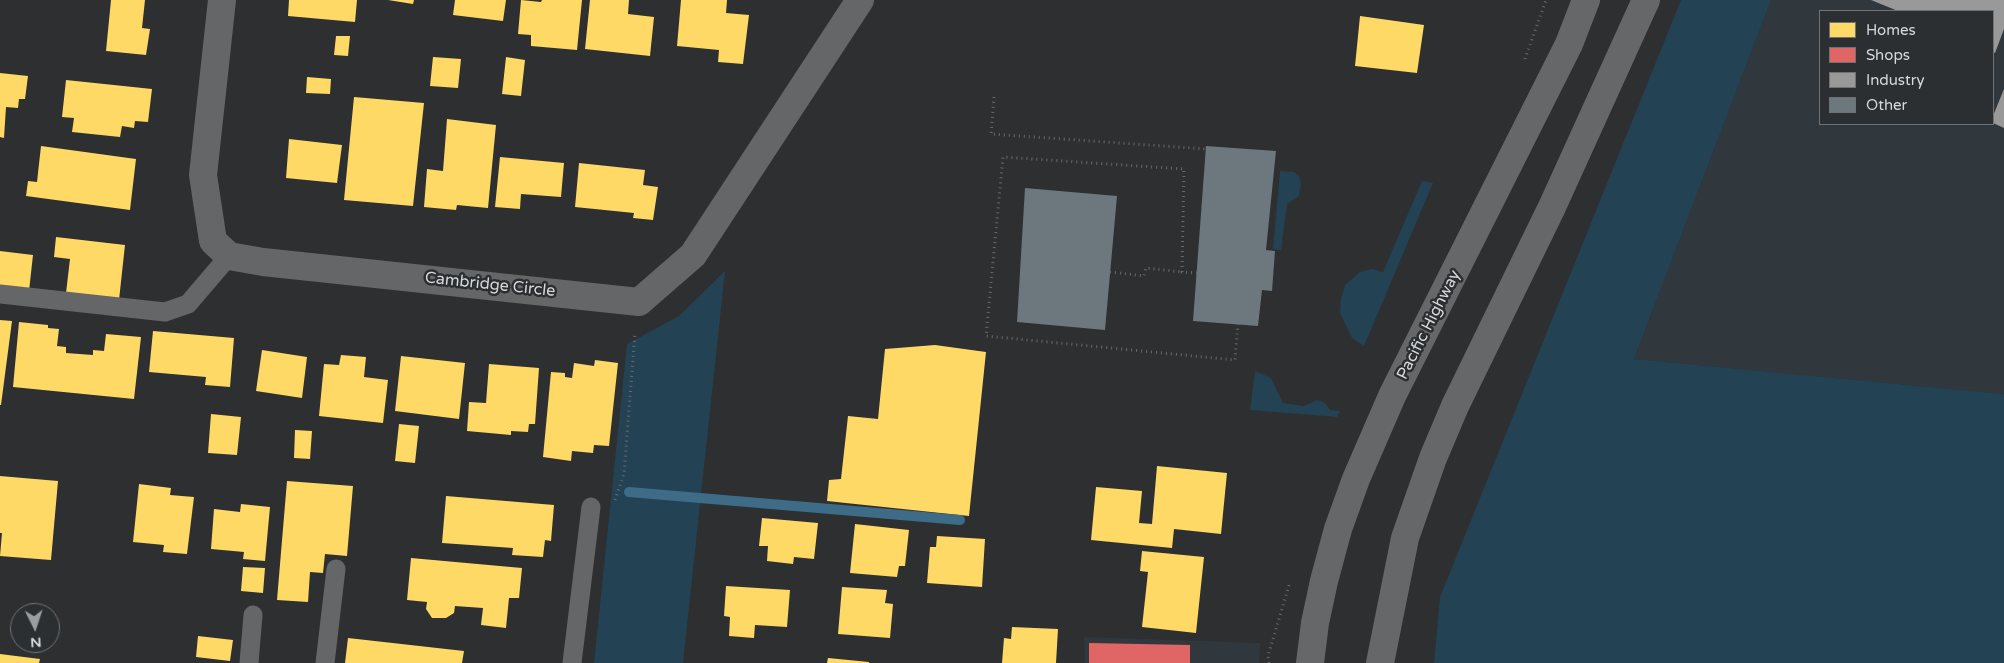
<!DOCTYPE html>
<html>
<head>
<meta charset="utf-8">
<style>
	body { margin:0 }
	#map { position:relative; width:2004px; height:663px; overflow:hidden; background:#2d2f31; font-family:"Varela Round",sans-serif }
	canvas { display:block }
	.legend { position:absolute; left:1819px; top:10px; width:175px; height:115px; box-sizing:border-box; background:#2c2f32; border:1px solid #707375; margin:0; padding:6px 9px; list-style:none; font-size:15px; color:#d6d8da }
	.legend li { display:flex; align-items:center; gap:10px; height:25px }
	.legend b { width:25px; border:1px solid #707375 }
	.north { position:absolute; left:10px; top:603px; width:50px; height:50px; box-sizing:border-box; background:#2c2f32; border:1px solid #707375; border-radius:50%; rotate:176deg; font-size:14px; font-weight:700; line-height:20px; text-align:center; color:#d6d8da }
	.north::after { content:''; display:block; margin:auto; width:18px; height:22px; background:#9b9d9f; clip-path:polygon(50% 0,100% 100%,50% 72%,0 100%) }
</style>
</head>
<body>
<div id="map">
<canvas width="2004" height="663"></canvas>
<ul class="legend">
<li><b style="height:14px;background:#ffd966"></b>Homes</li>
<li><b style="height:14px;background:#e06666"></b>Shops</li>
<li><b style="height:14px;background:#999"></b>Industry</li>
<li><b style="height:14px;background:#6d777e"></b>Other</li>
</ul>
<div class="north">N</div>
</div>
<script>
const g = document.querySelector('canvas').getContext('2d');
g.lineJoin = 'round';
function paint(path, color) { g.fillStyle = color; g.fill(path, 'evenodd'); }
const toPath = rows => new Path2D(rows.map(r => 'M' + r).join(''));
function stroke(path, color, width, dash) { g.strokeStyle = color; g.lineWidth = width; g.lineCap = dash ? 'butt' : 'round'; g.setLineDash(dash || []); g.stroke(path); }
function label(font, color, halo, rows, align = 'center') {
  g.font = font + ' "Varela Round",sans-serif'; g.lineWidth = 5; g.setLineDash([]); g.textBaseline = 'middle'; g.strokeStyle = halo; g.fillStyle = color; for (const [text, x, y, turn = 0] of rows) {
    g.save(); g.translate(x, y); g.rotate((+turn || 0) * Math.PI / 180); g.textAlign = isNaN(turn) ? turn : align; if (halo) g.strokeText(text, 0, 0); g.fillText(text, 0, 0); g.restore();
  }
}
const built = toPath([
	[1771,0,2004,0,2004,394,1634,359],
	[1820,11,1993,11,1993,124,1820,124],
	[1084,637,1260,643,1259,663,1085,663]
]);
const green = toPath([
	[1681,0,1771,0,1634,359,2004,394,2004,663,1434,663,1440,597],
	[1280,171,1294,172,1299,176,1301,183,1299,196,1287,204,1281,250,1273,249],
	[1422,181,1433,183,1364,346,1352,338,1340,313,1341,298,1345,285,1360,272,1372,269,1383,272],
	[725,271,683,663,594,663,627,344,679,316],
	[1255,371,1271,378,1283,403,1304,406,1317,400,1325,403,1330,410,1340,411,1337,417,1250,410]
]);
const homes = toPath([
	[111,0,145,0,142,28,150,29,146,55,106,51],
	[289,0,357,0,355,22,288,16],
	[388,0,414,0,413,4],
	[455,0,506,0,503,21,453,15],
	[521,0,541,2,542,0,582,0,577,50,531,46,531,35,518,34],
	[590,0,629,0,628,14,654,17,650,56,585,49],
	[681,0,727,0,726,13,749,15,743,64,718,62,719,50,677,46],
	[1360,16,1424,25,1417,73,1355,66],
	[336,36,350,36,348,56,334,55],
	[433,57,461,59,458,88,430,86],
	[506,57,525,60,521,96,502,94],
	[0,73,28,76,25,99,19,99,18,108,6,107,4,138,0,137],
	[307,77,331,79,330,94,306,93],
	[66,80,152,89,148,122,135,121,134,128,122,126,120,137,72,132,74,118,62,117],
	[354,97,424,103,413,206,344,200],
	[447,119,496,125,488,208,457,205,456,210,424,207,427,169,443,171],
	[289,139,342,145,337,183,286,178],
	[41,146,136,159,130,210,26,196,28,181,37,182],
	[500,157,564,163,561,197,521,194,520,209,495,207],
	[579,163,645,170,643,185,658,187,653,220,633,218,634,213,575,207],
	[56,237,125,245,119,300,66,293,70,259,54,257],
	[0,251,33,255,29,291,0,288],
	[0,320,12,321,1,405,0,405],
	[19,322,48,325,48,328,59,329,57,346,66,347,66,353,93,355,93,350,104,351,106,334,141,337,134,399,13,387],
	[153,331,234,338,230,387,205,385,206,377,149,372],
	[935,345,986,352,969,516,827,501,829,480,841,479,848,416,878,419,885,349],
	[262,350,307,357,302,398,256,391],
	[341,355,366,357,364,377,388,380,383,423,319,416,324,364,339,365],
	[401,356,465,363,459,419,395,411],
	[595,360,618,363,609,446,594,445,593,453,572,451,571,461,543,457,551,372,565,373,565,377,572,378,574,363,594,366],
	[489,364,539,368,535,424,529,424,528,432,511,431,511,435,467,431,469,402,486,403],
	[211,414,241,417,237,455,208,453],
	[399,424,419,426,415,463,395,461],
	[295,430,312,431,310,459,294,458],
	[1157,466,1227,473,1221,534,1174,529,1172,548,1091,540,1096,487,1142,491,1139,523,1152,524],
	[0,476,58,481,51,560,0,556,2,533,0,533],
	[287,481,353,486,347,556,325,554,323,573,310,572,308,602,277,600],
	[139,484,171,488,170,495,194,497,187,554,163,552,164,545,133,542],
	[446,496,554,505,551,541,545,540,543,557,512,555,513,548,442,543],
	[241,504,270,507,265,561,243,559,244,552,211,549,214,509,240,512],
	[762,518,818,523,814,559,794,557,793,564,767,561,768,546,759,546],
	[855,524,909,530,905,566,899,566,897,577,850,573],
	[937,536,985,539,982,587,927,583,930,547,936,547],
	[1142,551,1204,557,1196,633,1142,627,1148,572,1140,571],
	[411,558,522,568,519,598,509,598,506,628,481,625,483,608,455,606,454,613,446,618,432,618,426,609,427,602,407,600],
	[243,567,265,568,263,593,241,591],
	[726,586,790,590,787,627,755,625,754,638,729,636,730,617,724,616],
	[842,587,887,590,885,603,893,604,890,638,838,634],
	[1012,627,1058,629,1056,663,1002,663,1004,638,1011,639],
	[198,636,233,640,230,661,196,657],
	[348,638,464,651,462,663,345,663],
	[0,654,40,659,39,663,0,663],
	[828,658,869,662,869,663,827,663]
]);
const shops = toPath([
	[1089,643,1190,645,1190,663,1089,663]
]);
const industry = toPath([
	[1871,0,2004,0,2004,29,1995,53,1993,52,1993,11,1898,11],
	[2004,89,2004,128,1993,123,1993,116]
]);
const stream = toPath([
	[629,492,960,520]
]);
const building = toPath([
	[1206,146,1276,151,1266,250,1275,251,1272,291,1262,290,1258,326,1193,321],
	[1025,188,1117,196,1105,330,1017,322]
]);
const path = toPath([
	[1525,59,1546,0],
	[994,97,991,134,1206,149],
	[1110,272,1144,276,1146,268,1182,272],
	[1197,273,1182,272,1184,169,1003,157,986,336,1235,360,1238,324],
	[615,500,624,474,635,333],
	[1269,663,1268,656,1290,582]
]);
const service = toPath([
	[0,294,165,312,188,304,229,256],
	[249,663,253,615],
	[325,663,336,569],
	[572,663,591,507]
]);
const minor = toPath([
	[222,0,203,175,213,241,229,256,263,262,639,302,693,255,860,0]
]);
const primary = toPath([
	[1310,663,1315,623,1324,581,1338,529,1356,479,1392,396,1569,44,1586,0],
	[1380,663,1405,538,1433,458,1455,406,1552,207,1646,0]
]);
const streetNames = [
	["Cambridge Circle",490,285,6],
	["Pacific Highway",1429,325,-63]
];
paint(built, '#30383e');
paint(green, '#234254');
paint(homes, '#ffd966');
paint(shops, '#e06666');
paint(industry, '#999');
stroke(stream, '#3e6b86', 10);
paint(building, '#6d777e');
stroke(path, '#686a6a', 3, [1, 4]);
stroke(service, '#656667', 19);
stroke(minor, '#656667', 28);
stroke(primary, '#666768', 28);
label('16px', '#d6d8da', '#2c2f32', streetNames);
</script>
</body>
</html>
